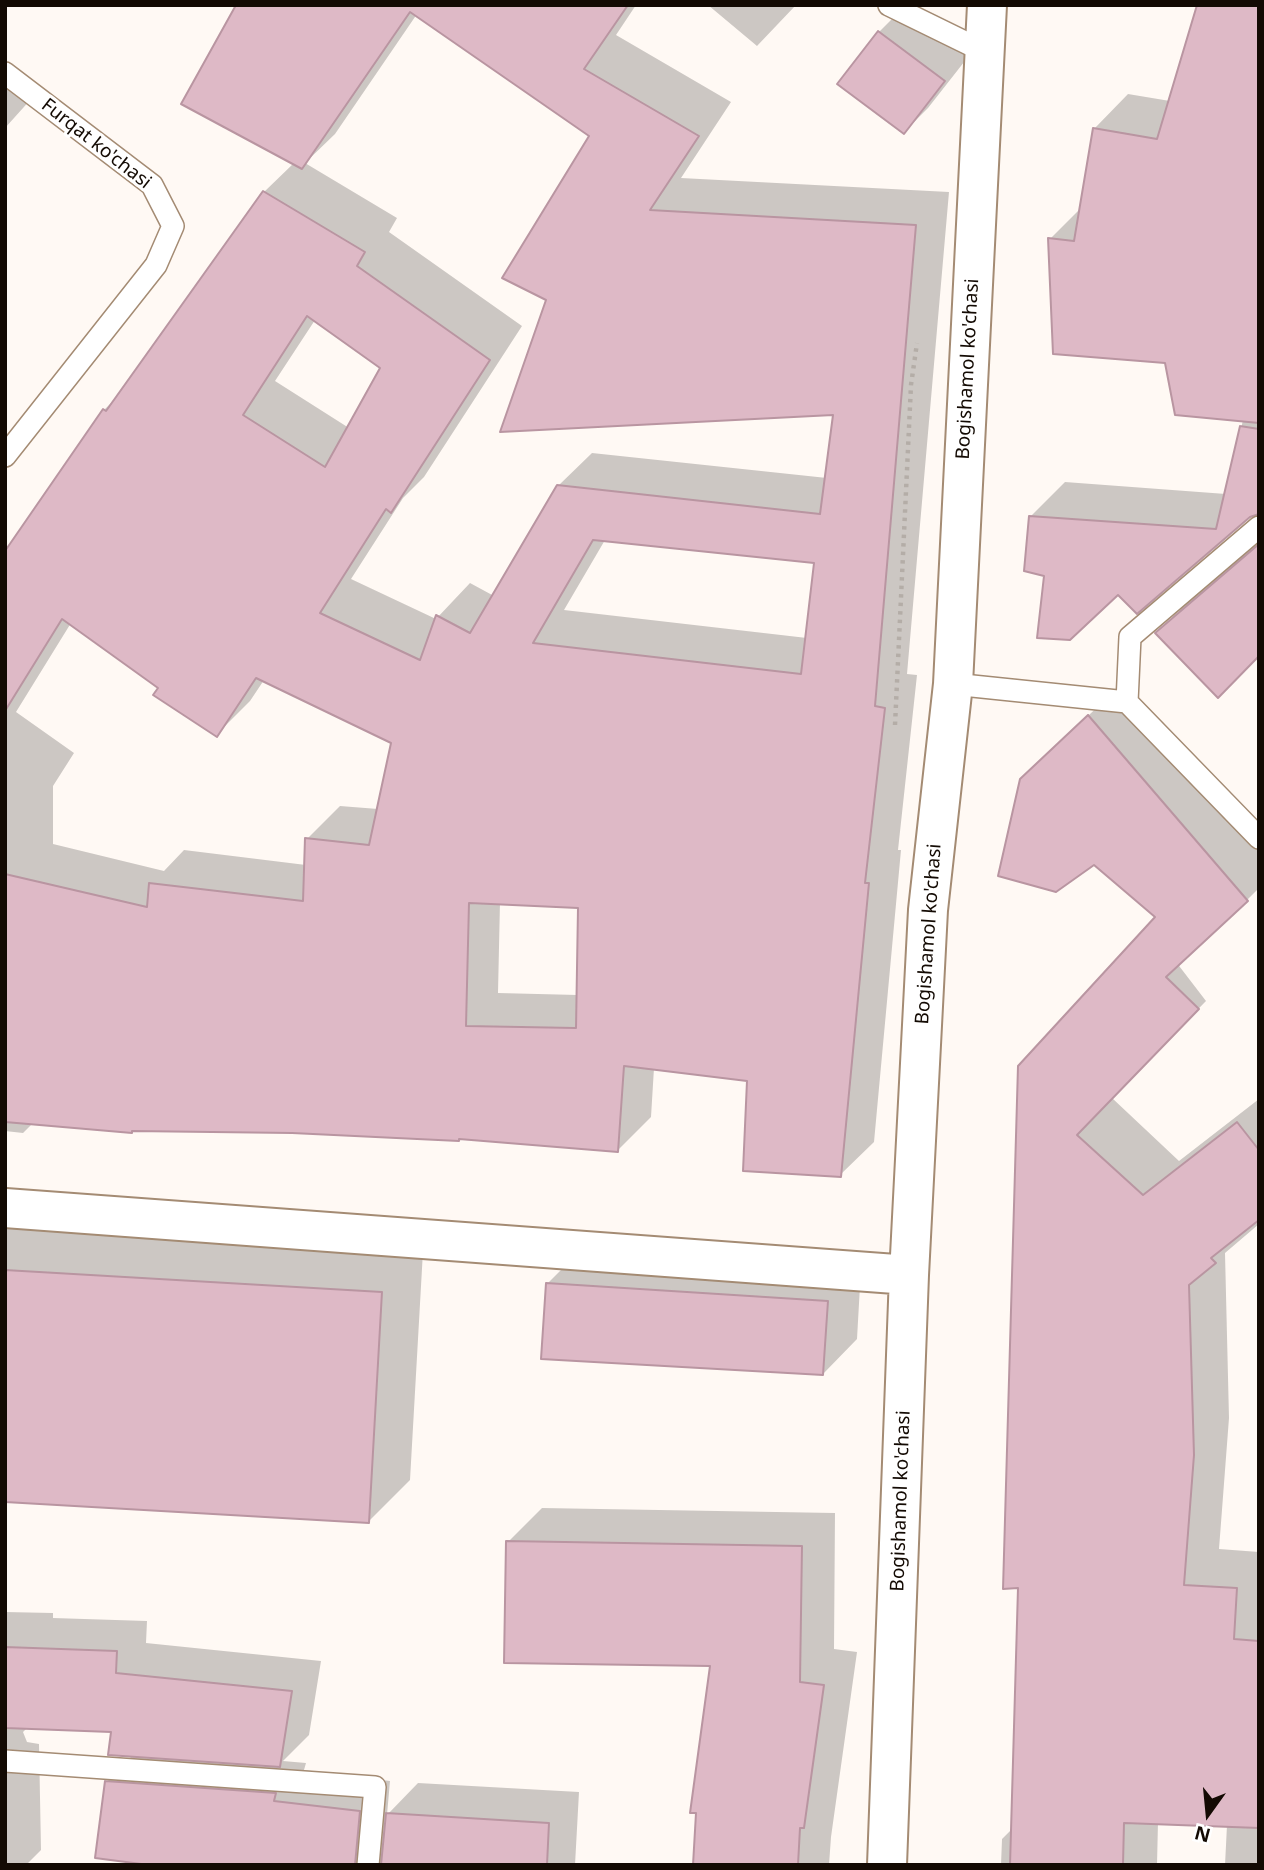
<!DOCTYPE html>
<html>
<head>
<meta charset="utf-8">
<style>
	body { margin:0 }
	#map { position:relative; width:1264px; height:1870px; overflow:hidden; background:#fff9f4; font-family:"Noto Sans",sans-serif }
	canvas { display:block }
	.frame { position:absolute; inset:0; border:7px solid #130a03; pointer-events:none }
	.north { position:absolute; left:1173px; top:1779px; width:70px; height:70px; -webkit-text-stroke:5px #fff; paint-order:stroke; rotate:195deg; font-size:19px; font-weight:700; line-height:28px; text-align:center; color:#130a03 }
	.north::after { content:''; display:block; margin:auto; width:24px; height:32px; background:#130a03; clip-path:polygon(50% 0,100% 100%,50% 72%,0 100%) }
</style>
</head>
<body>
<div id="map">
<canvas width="1264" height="1870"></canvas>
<div class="frame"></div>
<div class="north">N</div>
</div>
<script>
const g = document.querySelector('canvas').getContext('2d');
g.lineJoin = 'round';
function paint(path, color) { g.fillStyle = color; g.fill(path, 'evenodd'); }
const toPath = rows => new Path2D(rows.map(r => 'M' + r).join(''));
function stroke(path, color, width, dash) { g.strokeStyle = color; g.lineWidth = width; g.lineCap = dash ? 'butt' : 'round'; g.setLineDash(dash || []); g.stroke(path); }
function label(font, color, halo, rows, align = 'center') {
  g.font = font + ' "Noto Sans",sans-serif'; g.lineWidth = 6; g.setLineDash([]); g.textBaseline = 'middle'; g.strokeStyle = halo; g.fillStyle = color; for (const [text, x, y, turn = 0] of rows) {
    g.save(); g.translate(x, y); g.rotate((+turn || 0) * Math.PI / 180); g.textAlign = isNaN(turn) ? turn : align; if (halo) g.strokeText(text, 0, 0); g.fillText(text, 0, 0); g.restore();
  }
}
const shadow = toPath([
	[238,5,636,5,616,35,731,102,681,178,949,192,907,674,917,675,898,850,901,850,874,1142,840,1175,749,1080,654,1068,651,1117,617,1151,461,1137,459,1140,292,1131,134,1129,132,1131,33,1123,23,1133,5,1131,5,588,104,410,119,395,264,192,294,163],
	[417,14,591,136,549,299,835,413,827,478,592,453,558,486,494,596,470,583,436,619,351,579,403,498,424,477,522,326,389,232,397,218,305,163,335,134],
	[315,320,382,368,349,428,275,381],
	[605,540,816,562,807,638,564,610],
	[71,623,160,688,216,735,250,701,264,680,393,742,378,809,340,806,307,839,306,865,184,850,164,871,53,844,53,786,74,753,16,712],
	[500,902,580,906,578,995,498,993],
	[708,5,796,5,757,46],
	[1259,5,1259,512,1118,592,1046,575,1030,517,1065,482,1226,494,1243,420,1166,361,1050,239,1081,208,1094,129,1128,94,1170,101],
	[903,8,968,57,928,108,904,132,879,32],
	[5,77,32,98,5,128],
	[1259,542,1259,655,1157,633,1191,599],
	[1123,683,1259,840,1259,888,1247,900,1088,850,1056,746],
	[1150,928,1206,1001,1112,1098,1179,1161,1259,1099,1259,1224,1225,1253,1229,1418,1219,1549,1259,1552,1259,1865,1225,1865,1227,1825,1158,1822,1157,1865,1001,1865,1002,1839,1012,1829,1019,1586,1019,1067],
	[5,1226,423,1251,410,1480,368,1522,5,1500],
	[581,1250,861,1268,857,1339,823,1374,547,1284],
	[542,1508,835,1513,834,1649,857,1652,831,1837,829,1865,695,1865,712,1664,508,1542],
	[5,1612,53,1613,53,1618,147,1621,146,1643,321,1661,309,1735,283,1761,306,1763,304,1770,390,1781,387,1815,418,1783,579,1792,575,1865,163,1865,107,1782,133,1755,113,1731,28,1727,23,1732,27,1742,39,1744,41,1850,26,1865,5,1865]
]);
const building = toPath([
	[236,5,628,5,584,69,699,136,650,210,916,225,875,706,885,708,865,883,869,883,841,1177,743,1171,747,1081,624,1066,618,1152,459,1139,459,1141,292,1133,132,1131,132,1133,5,1122,5,874,147,907,149,883,303,901,305,838,369,845,391,743,256,678,217,737,153,695,158,688,62,619,5,711,5,551,103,409,106,411,263,191,365,252,357,266,490,360,391,513,386,509,320,613,420,660,436,615,470,633,557,485,820,514,833,415,500,432,546,300,502,278,589,136,410,12,302,169,181,104,236,5],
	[307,316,380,368,325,467,243,415,307,316],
	[593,540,814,563,801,674,533,643,593,540],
	[469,903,578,908,576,1028,466,1026,469,903],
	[1197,5,1259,5,1259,423,1175,415,1165,363,1053,354,1048,238,1074,241,1093,128,1157,139,1197,5],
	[878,31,945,81,904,134,837,84,878,31],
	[1240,426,1259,429,1259,514,1250,517,1137,614,1118,595,1070,640,1037,638,1044,576,1024,571,1029,516,1216,529,1240,426],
	[1259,544,1259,656,1218,698,1155,633,1259,544],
	[1088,715,1248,901,1166,977,1199,1009,1077,1135,1143,1195,1237,1122,1259,1150,1259,1220,1211,1258,1216,1263,1189,1285,1194,1455,1184,1585,1237,1588,1234,1639,1259,1641,1259,1828,1124,1823,1123,1865,1010,1865,1018,1588,1003,1589,1018,1066,1155,917,1094,865,1056,892,998,876,1020,779,1088,715],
	[5,1270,382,1292,369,1523,5,1502,5,1270],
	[546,1283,828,1301,823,1375,541,1359,546,1283],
	[506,1541,802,1546,800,1682,824,1685,804,1828,800,1828,798,1865,693,1865,696,1813,690,1813,710,1666,504,1663,506,1541],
	[5,1647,117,1651,116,1673,292,1691,280,1767,108,1755,111,1732,5,1728,5,1647],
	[105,1781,276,1793,274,1801,360,1811,355,1865,149,1865,95,1858,105,1781],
	[386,1813,549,1823,547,1865,381,1865,386,1813]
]);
const path = toPath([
	[895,725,911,385,917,343]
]);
const lane = toPath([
	[889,5,983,51],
	[5,73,152,185,173,226,156,265,5,456],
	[953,684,1127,702,1259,838],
	[1127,702,1130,637,1259,527],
	[5,1761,375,1787,368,1865]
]);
const street = toPath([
	[5,1208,909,1275],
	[887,1865,909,1275,928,910,953,684,987,5]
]);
const streetNames = [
	["Furqat ko'chasi",96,144,38],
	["Bogishamol ko'chasi",968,369,-87],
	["Bogishamol ko'chasi",929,934,-86],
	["Bogishamol ko'chasi",901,1501,-88]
];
paint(shadow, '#0003');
paint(building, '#deb9c6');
stroke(building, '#b995a1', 2);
stroke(lane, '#a48b73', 24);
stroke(street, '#a48b73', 42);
stroke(path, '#b4ada7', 4.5, [3.5, 5]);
stroke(lane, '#fff', 21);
stroke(street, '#fff', 38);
label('19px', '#130a03', '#fff', streetNames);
</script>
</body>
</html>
